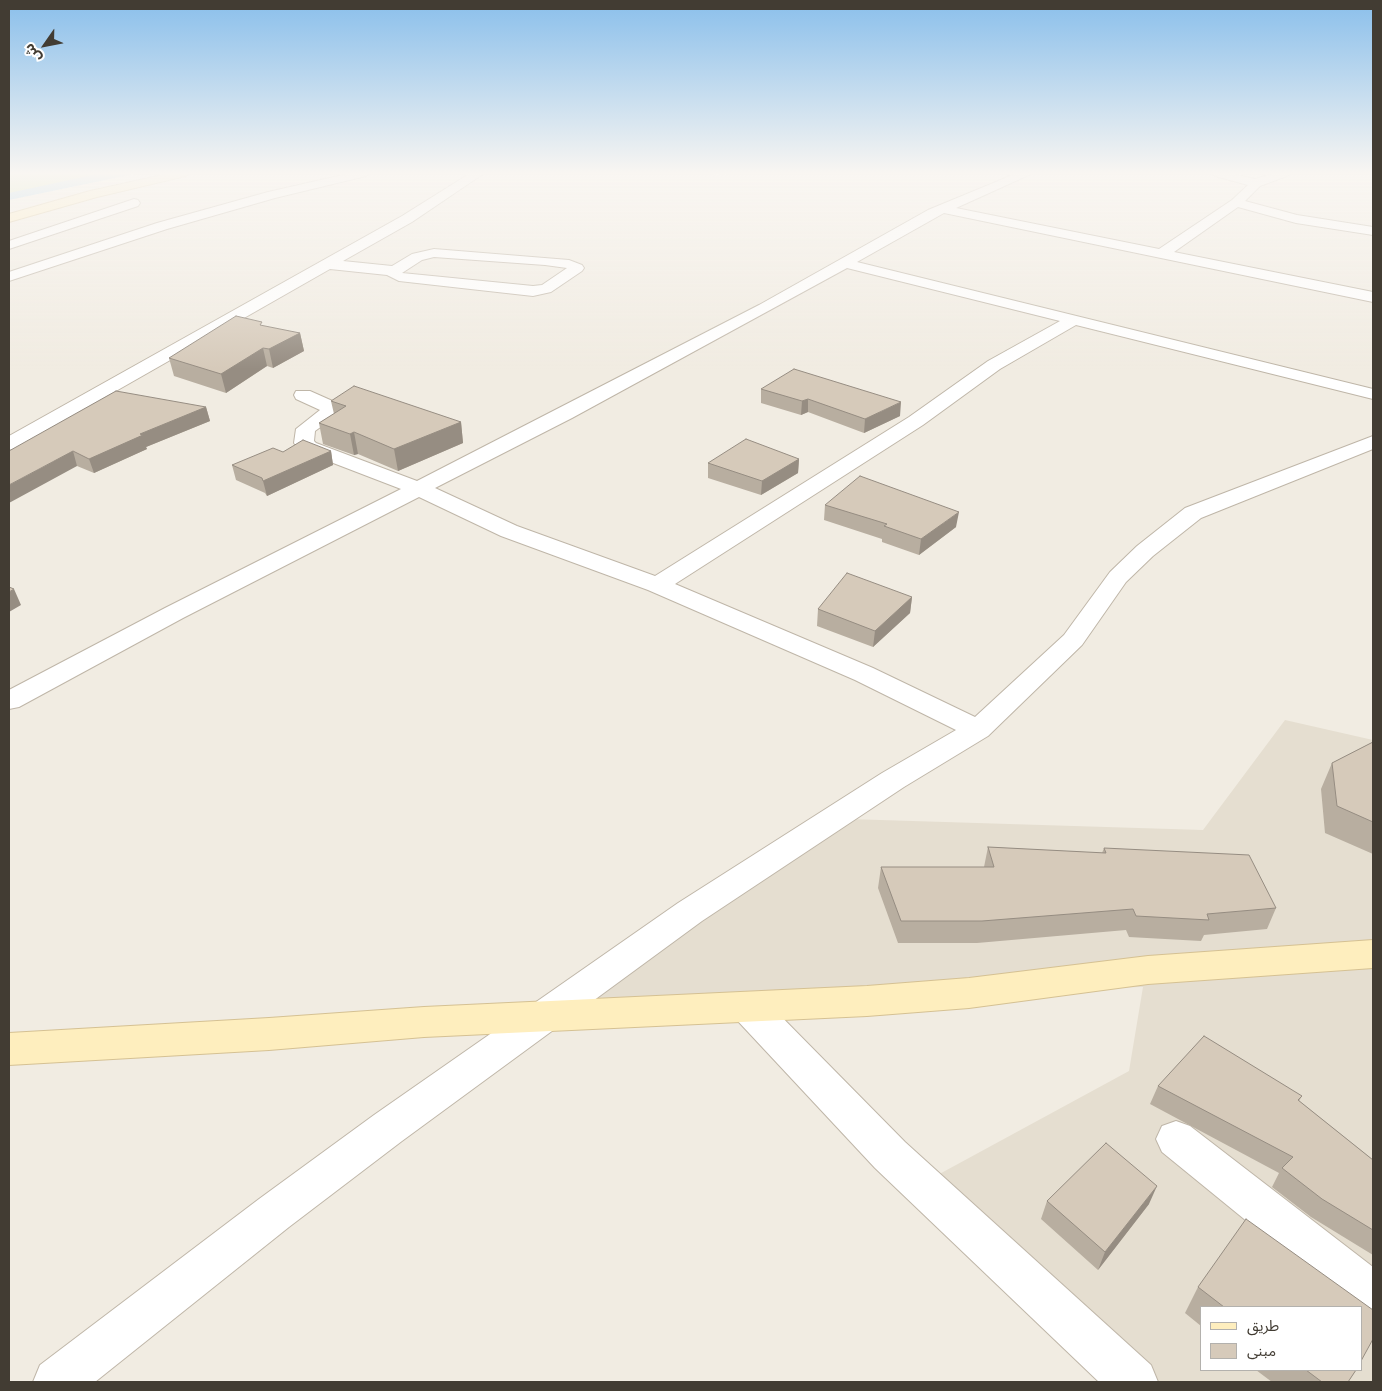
<!DOCTYPE html>
<html>
<head>
<meta charset="utf-8">
<style>
	body { margin:0 }
	#map { position:relative; width:1382px; height:1391px; overflow:hidden; background:#f1ece2; font-family:"Asap Condensed","Noto Sans Arabic",sans-serif }
	canvas { display:block }
	.frame { position:absolute; inset:0; border:10px solid #423c33; pointer-events:none }
	.legend { position:absolute; left:1200px; top:1306px; width:162px; height:65px; box-sizing:border-box; background:#fff; border:1px solid #b3b1ad; margin:0; padding:6px 9px; list-style:none; font-size:15px; color:#423c33 }
	.legend li { display:flex; align-items:center; gap:10px; height:25px }
	.legend b { width:25px; border:1px solid #b3b1ad }
	.north { position:absolute; left:20px; top:20px; width:50px; height:50px; -webkit-text-stroke:4px #fff; paint-order:stroke; rotate:237deg; font-size:14px; font-weight:700; line-height:20px; text-align:center; color:#423c33 }
	.north::after { content:''; display:block; margin:auto; width:18px; height:22px; background:#423c33; clip-path:polygon(50% 0,100% 100%,50% 72%,0 100%) }
</style>
</head>
<body>
<div id="map">
<canvas width="1382" height="1391"></canvas>
<div class="frame"></div>
<ul class="legend">
<li><b style="height:6px;background:#feeebe"></b>طريق</li>
<li><b style="height:14px;background:#d6caba"></b>مبنى</li>
</ul>
<div class="north">ش</div>
</div>
<script>
const g = document.querySelector('canvas').getContext('2d');
g.lineJoin = 'round';
function paint(path, color) { g.fillStyle = color; g.fill(path, 'evenodd'); }
const toPath = rows => new Path2D(rows.map(r => 'M' + r).join(''));
function stroke(path, color, width, dash) { g.strokeStyle = color; g.lineWidth = width; g.lineCap = dash ? 'butt' : 'round'; g.setLineDash(dash || []); g.stroke(path); }
const residential = toPath([
	[1285,720,1373,740,1373,1382,1129,1382,921,1184,1129,1071,1143,987,571,999,848,819,1203,830],
	[1201,1307,1361,1307,1361,1370,1201,1370]
]);
const green = toPath([
	[9,174,100,174,9,195]
]);
const water = toPath([
	[97,174,134,174,9,200,9,193]
]);
const street = toPath([
	[347,174,368,174,366,176,275,198,167,229,9,281,9,272,157,223,268,192,347,174],
	[469,174,483,174,412,222,343,261,392,266,412,254,434,249,569,260,582,265,584,268,582,271,551,292,533,296,399,281,387,275,330,269,16,448,9,450,9,436,402,216,469,174],
	[434,257,545,265,567,268,542,285,533,286,402,273,422,260,434,257],
	[1015,174,1031,174,956,208,1159,249,1232,200,1248,185,1215,176,1213,174,1233,174,1255,179,1272,174,1289,174,1287,176,1260,186,1245,201,1297,215,1373,227,1373,235,1296,223,1238,207,1174,252,1373,292,1373,302,944,213,857,262,1373,389,1373,399,1076,325,1000,369,923,425,675,584,873,668,975,717,1064,635,1110,572,1137,546,1185,508,1373,436,1373,449,1201,518,1153,556,1126,582,1082,645,988,736,904,787,702,921,402,1141,289,1227,95,1382,33,1382,40,1365,259,1199,374,1115,678,903,882,773,956,730,855,680,648,590,501,536,419,497,183,618,19,707,9,709,9,690,165,608,401,489,302,451,297,447,294,443,296,429,320,410,296,399,294,395,296,391,310,391,337,403,339,407,336,416,315,431,314,441,316,443,417,481,759,305,928,210,1015,174],
	[847,268,1060,321,988,361,909,417,655,576,517,526,435,488,572,418,847,268],
	[134,199,138,200,140,203,138,206,9,249,9,241,134,199],
	[748,992,761,996,905,1142,1151,1365,1158,1382,1099,1382,875,1168,735,1018,730,1007,735,996,748,992],
	[1176,1121,1190,1126,1373,1267,1373,1318,1361,1313,1361,1307,1352,1307,1162,1152,1156,1139,1162,1126,1176,1121]
]);
const secondary = toPath([
	[167,174,188,174,186,176,97,197,9,222,9,214,90,191,167,174],
	[1373,940,1373,968,1148,984,969,1008,867,1016,424,1037,269,1050,9,1065,9,1033,269,1018,424,1007,867,986,969,978,1148,956,1373,940]
]);
const wall = toPath([
	[711,174,727,174,724,175],
	[262,326,300,333,304,351,273,368,267,366,226,393,174,376,169,358],
	[761,389,900,416,864,433,808,412,801,415,761,403],
	[331,401,461,422,463,443,398,471,358,454,354,455,323,444,319,423,334,414],
	[206,407,210,421,146,447,147,449,94,473,77,466,9,451],
	[331,451,333,465,267,496,265,493,236,480,232,465,283,452],
	[799,459,798,473,761,495,708,478,708,463],
	[825,505,956,527,919,555,882,542,882,539,824,520],
	[912,597,910,613,873,647,817,626,818,609],
	[1373,742,1373,854,1325,833,1321,789,1332,763],
	[988,847,1102,853,1104,848,1276,908,1267,929,1204,935,1201,941,1129,937,1126,930,977,943,898,943,878,888,881,867,984,867],
	[1158,1086,1302,1096,1299,1101,1373,1160,1373,1255,1311,1217,1272,1187,1279,1173,1150,1104],
	[1047,1201,1149,1204,1098,1270,1041,1219],
	[1198,1287,1361,1307,1201,1307,1201,1326,1185,1313],
	[1256,1370,1356,1370,1348,1382,1272,1382]
]);
const shadedWall = toPath([
	[300,333,304,351,273,368,269,349],
	[263,348,267,366,226,393,221,374],
	[808,399,808,412,801,415,802,401],
	[901,402,900,416,864,433,865,419],
	[206,407,210,421,146,447,147,449,94,473,89,459,140,434],
	[461,422,463,443,398,471,394,449],
	[354,432,358,454,354,455,350,434],
	[73,451,77,466,9,503,9,485],
	[331,451,333,465,267,496,263,481],
	[799,459,798,473,761,495,762,481],
	[959,512,956,527,919,555,921,539],
	[14,589,21,605,9,612,9,592],
	[912,597,910,613,873,647,875,631],
	[1157,1186,1149,1204,1098,1270,1105,1252]
]);
const building = toPath([
	[236,316,262,322,260,325,300,333,269,349,263,348,221,374,169,358,236,316],
	[794,369,901,402,865,419,808,399,802,401,761,389,794,369],
	[354,386,461,422,394,449,354,432,350,434,319,423,346,406,331,401,354,386],
	[116,391,206,407,140,434,143,435,89,459,73,451,9,485,9,451,116,391],
	[746,439,799,459,762,481,708,463,746,439],
	[303,440,331,451,263,481,262,478,232,465,273,448,283,452,303,440],
	[860,476,959,512,921,539,884,526,887,524,825,505,860,476],
	[847,573,912,597,875,631,818,609,847,573],
	[9,587,14,589,9,592,9,587],
	[1373,742,1373,822,1337,806,1332,763,1373,742],
	[988,847,1106,853,1104,848,1249,855,1276,908,1207,914,1209,920,1136,916,1133,909,982,921,901,921,881,867,994,867,988,847],
	[1204,1036,1302,1096,1298,1100,1373,1160,1373,1230,1322,1199,1282,1168,1293,1157,1158,1086,1204,1036],
	[1106,1143,1157,1186,1105,1252,1047,1201,1106,1143],
	[1246,1219,1373,1310,1373,1339,1361,1361,1361,1307,1224,1307,1198,1287,1246,1219],
	[1306,1370,1356,1370,1348,1382,1322,1382,1306,1370]
]);
paint(residential, '#e5ded0');
paint(green, '#cce6aa');
paint(water, '#9dcfef');
stroke(street, '#bfb6a8', 2);
stroke(secondary, '#d5c193', 2);
paint(street, '#fff');
paint(secondary, '#feeebe');
paint(wall, '#b8aea0');
paint(shadedWall, '#968d82');
paint(building, '#d6caba');
stroke(building, '#968d82', 1);
const sky = g.createLinearGradient(0, 0, 0, 369);
sky.addColorStop(0, '#8abfeb');
sky.addColorStop(0.47, '#f9f6f2');
sky.addColorStop(1, '#f9f6f200');
g.fillStyle = sky;
g.fillRect(0, 0, 1382, 369);
</script>
</body>
</html>
